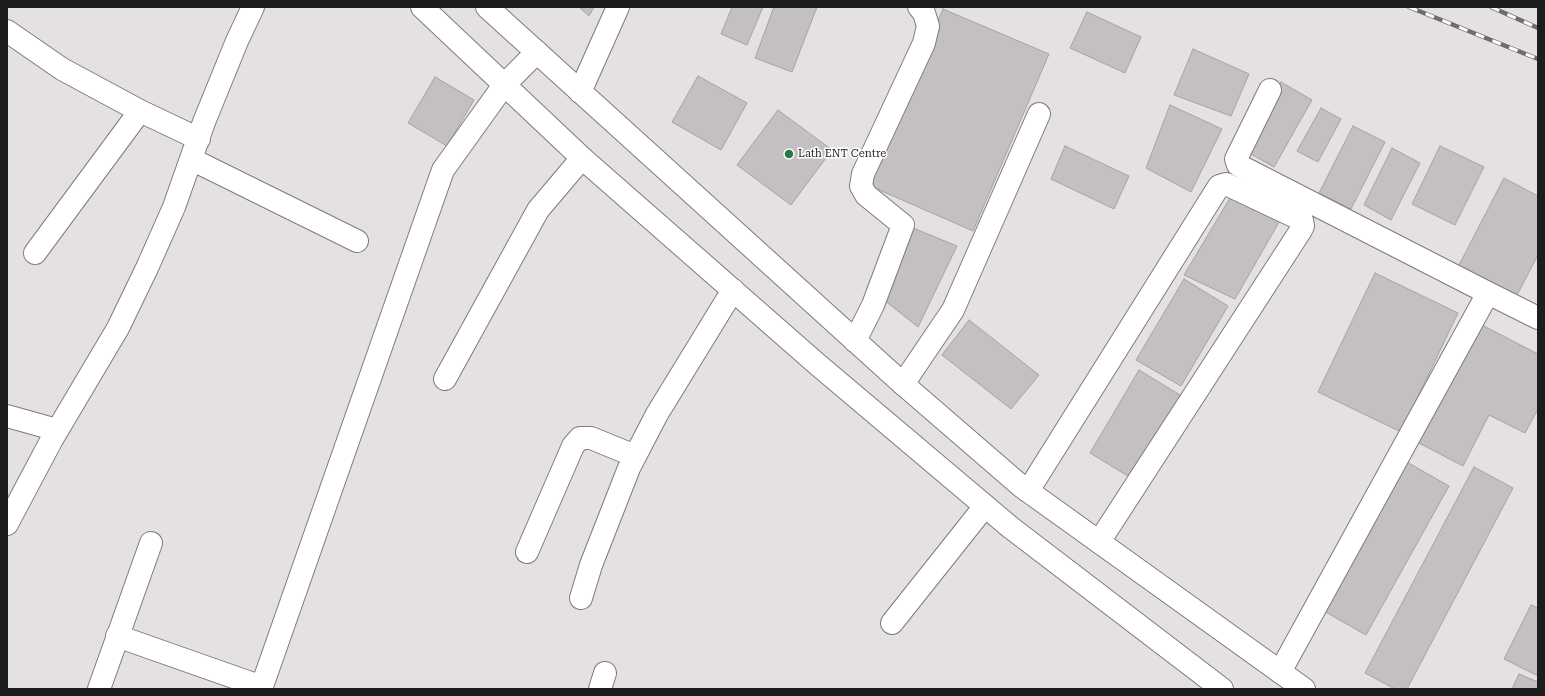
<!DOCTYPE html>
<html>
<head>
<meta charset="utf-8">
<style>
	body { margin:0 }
	#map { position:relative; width:1545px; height:696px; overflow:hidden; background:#e4e0e3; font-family:"Roboto Serif",serif }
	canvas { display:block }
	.frame { position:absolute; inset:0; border:8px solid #1e1d1e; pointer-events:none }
</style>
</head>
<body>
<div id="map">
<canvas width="1545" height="696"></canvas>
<div class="frame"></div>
</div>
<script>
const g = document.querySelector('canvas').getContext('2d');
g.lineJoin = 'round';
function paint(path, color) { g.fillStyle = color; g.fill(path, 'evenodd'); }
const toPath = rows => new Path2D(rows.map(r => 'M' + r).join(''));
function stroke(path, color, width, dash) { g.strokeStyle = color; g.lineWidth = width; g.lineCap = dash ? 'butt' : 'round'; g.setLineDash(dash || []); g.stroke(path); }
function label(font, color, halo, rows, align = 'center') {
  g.font = font + ' "Roboto Serif",serif'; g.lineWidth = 3; g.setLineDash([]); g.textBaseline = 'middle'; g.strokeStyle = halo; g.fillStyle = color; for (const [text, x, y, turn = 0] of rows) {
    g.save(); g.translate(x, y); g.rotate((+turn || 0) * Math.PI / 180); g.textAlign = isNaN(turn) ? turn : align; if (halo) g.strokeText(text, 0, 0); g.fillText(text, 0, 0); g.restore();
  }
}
const building = toPath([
	[579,7,594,7,589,16,579,7],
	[732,7,763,7,747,45,721,34,732,7],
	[774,7,817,7,792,72,755,58,774,7],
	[943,9,1049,54,973,231,868,185,943,9],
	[1087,12,1141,37,1125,73,1070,48,1087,12],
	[1193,49,1249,74,1231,116,1174,95,1193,49],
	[698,76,747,103,721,150,672,122,698,76],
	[435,77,474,100,447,146,408,123,435,77],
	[1281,82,1312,100,1274,167,1244,150,1281,82],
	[1170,105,1222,129,1191,192,1146,168,1170,105],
	[1321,108,1341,119,1318,162,1297,151,1321,108],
	[778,110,832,150,791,205,737,165,778,110],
	[1353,126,1385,142,1351,209,1319,193,1353,126],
	[1065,146,1129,176,1114,209,1051,179,1065,146],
	[1440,146,1484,167,1455,225,1412,204,1440,146],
	[1392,148,1420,163,1391,220,1364,205,1392,148],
	[1504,178,1538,196,1538,255,1516,297,1458,267,1504,178],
	[1233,193,1282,217,1235,299,1184,275,1233,193],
	[913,228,957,246,918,327,884,300,913,228],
	[1375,273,1458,313,1401,432,1318,392,1375,273],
	[1184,279,1228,306,1181,386,1136,360,1184,279],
	[969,320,1039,375,1011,409,942,355,969,320],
	[1478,323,1538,354,1538,409,1525,433,1489,415,1463,466,1417,442,1478,323],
	[1139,370,1185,398,1136,481,1090,453,1139,370],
	[1405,461,1449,486,1366,635,1322,610,1405,461],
	[1474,467,1513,488,1407,689,1395,689,1365,673,1474,467],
	[1531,605,1538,608,1538,676,1504,659,1531,605],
	[1519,674,1538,682,1537,689,1512,689,1519,674]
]);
const minor = toPath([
	[7,31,62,69,140,111,199,139],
	[1270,90,1236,159,1238,165,1488,293,1538,318],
	[580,92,618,7],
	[191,159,357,241],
	[35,253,140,111],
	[855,341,873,305,903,225,866,195,861,186,863,174,924,43,928,26,924,13,919,7],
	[445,379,538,210,582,158],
	[903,384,953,310,1039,114],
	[7,416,57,430],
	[1028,491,1219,186,1226,184,1302,220,1303,226,1301,230,1099,542],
	[7,524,51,441,118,328,147,268,174,207,204,122,237,41,253,7],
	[527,552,573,446,580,438,591,438,635,456],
	[581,598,591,565,629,468,657,414,733,290],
	[892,623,985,506],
	[117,636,262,687],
	[1280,672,1488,293],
	[99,689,151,543],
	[261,689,443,170,504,85,537,52],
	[600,689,605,673]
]);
const major = toPath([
	[422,7,582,158,817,364,1010,527,1222,689],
	[487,7,903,384,1021,486,1304,689]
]);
const rail = toPath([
	[1409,7,1538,59],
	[1491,7,1538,28]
]);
const markers = [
	[789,154,5,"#287848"]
];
const poiNames = [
	["Lath ENT Centre",798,154]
];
paint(building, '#c3bfc2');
stroke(building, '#a5a2a4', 1);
stroke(minor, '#7e7a7d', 24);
stroke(major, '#7e7a7d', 24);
stroke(minor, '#fff', 22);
stroke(major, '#fff', 22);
stroke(rail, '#6e6c6e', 4.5);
stroke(rail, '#fff', 3, [9]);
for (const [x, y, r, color] of markers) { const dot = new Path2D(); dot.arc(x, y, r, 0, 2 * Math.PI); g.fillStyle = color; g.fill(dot); stroke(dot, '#fff', 1.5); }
label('11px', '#1e1d1e', '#fff', poiNames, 'left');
</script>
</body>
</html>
